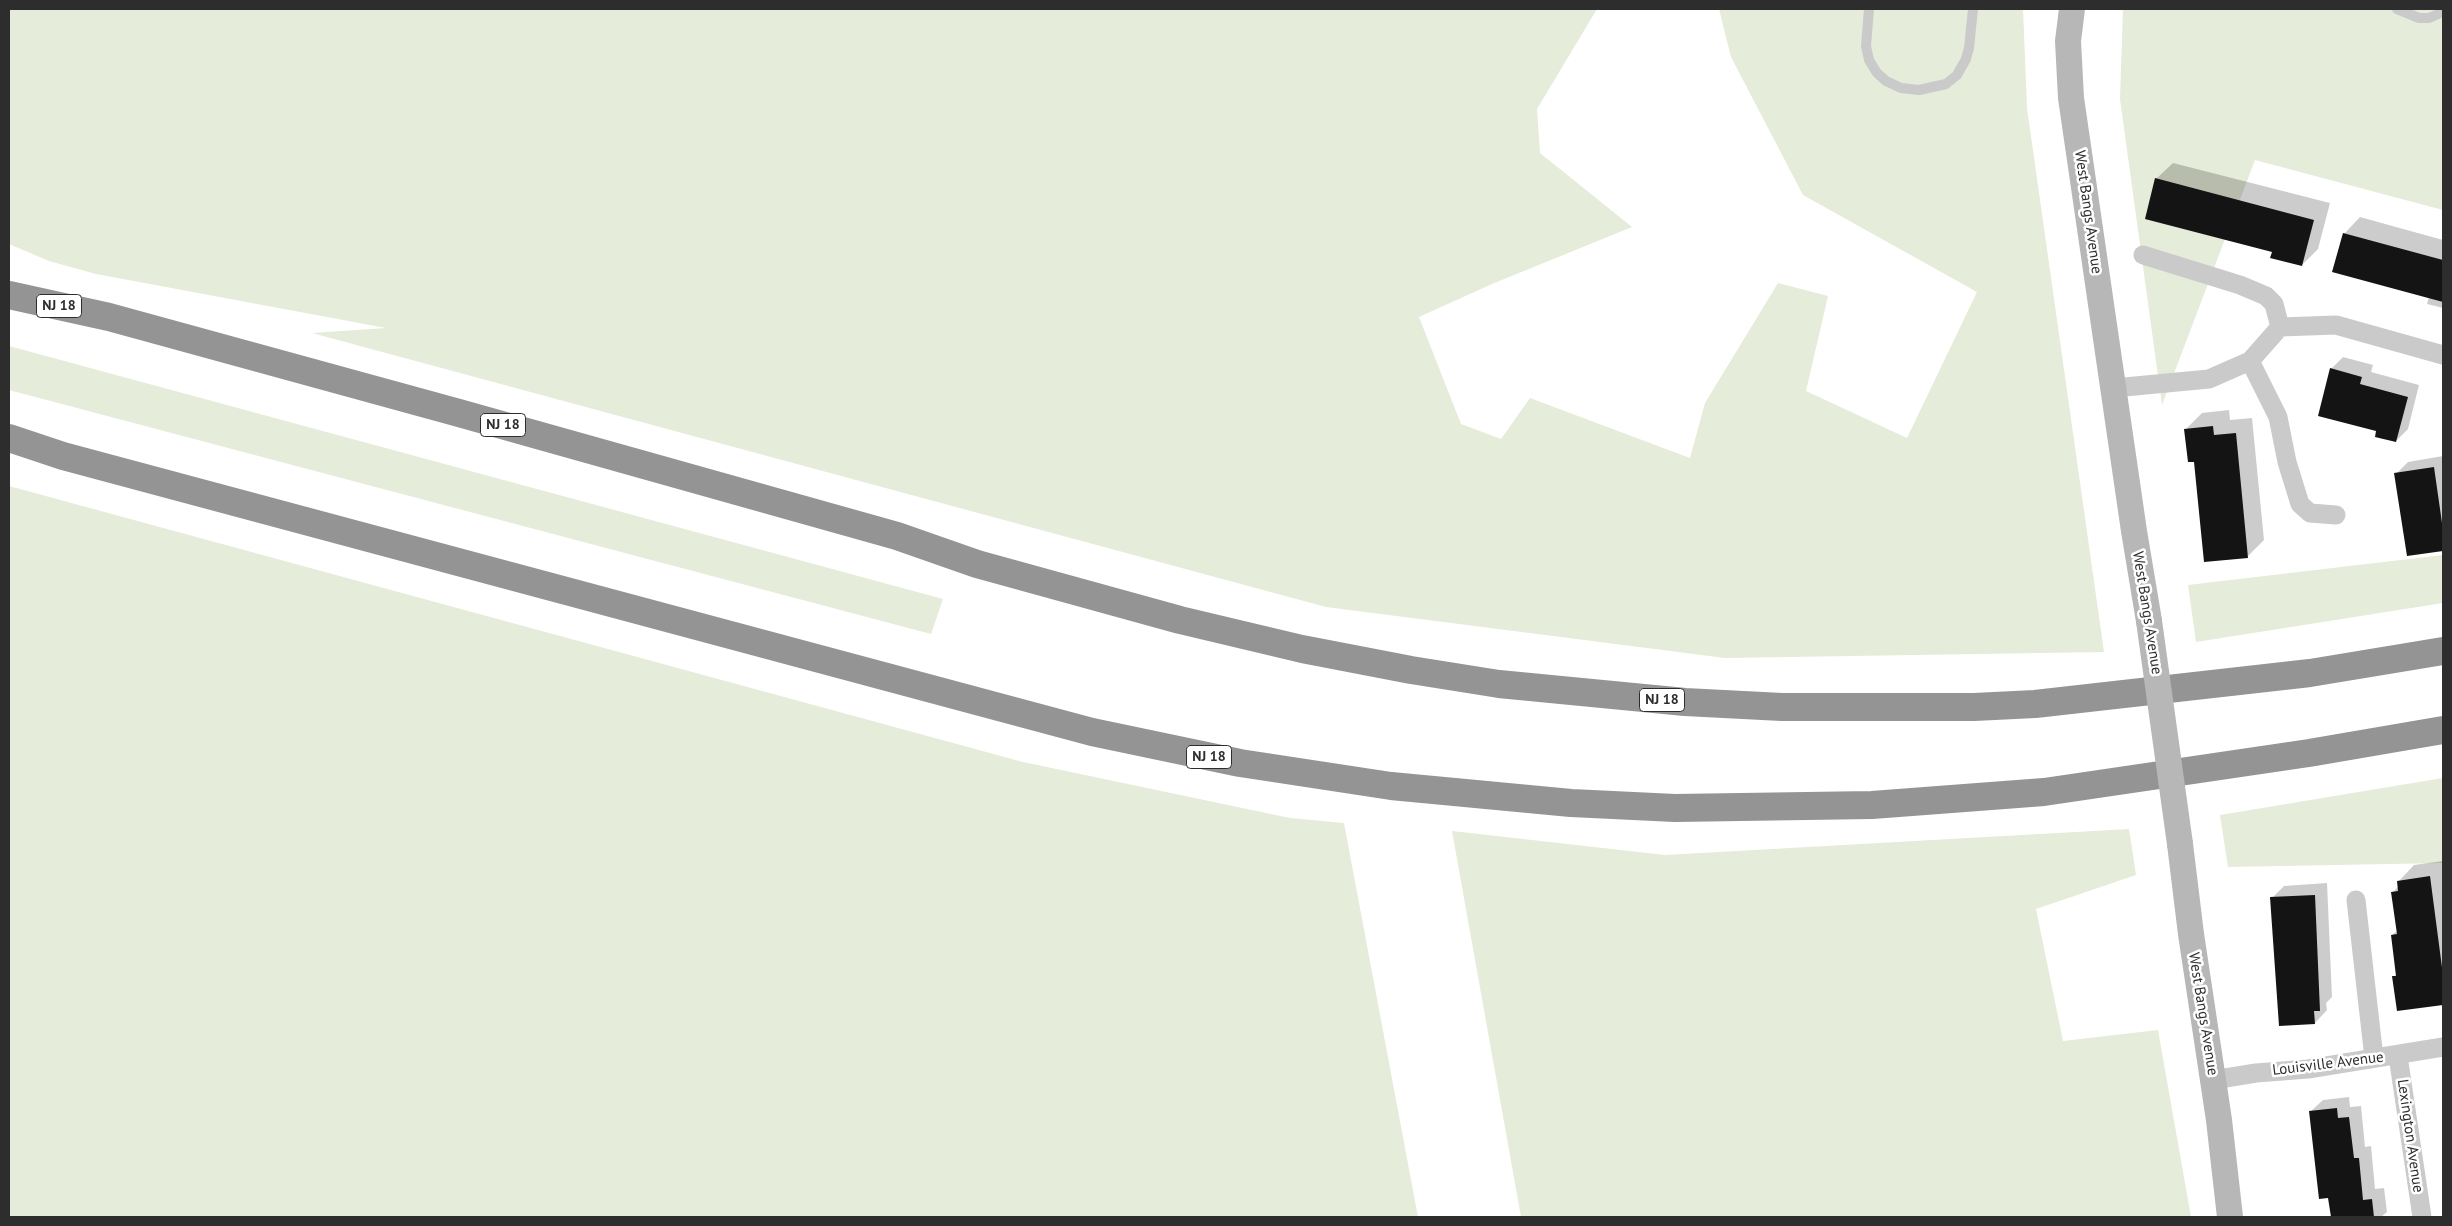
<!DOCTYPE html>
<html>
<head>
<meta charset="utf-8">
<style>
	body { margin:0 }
	#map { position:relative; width:2452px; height:1226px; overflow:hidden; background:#fff; font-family:"PT Sans",sans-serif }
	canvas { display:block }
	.frame { position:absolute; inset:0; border:10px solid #2d2d2d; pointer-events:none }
</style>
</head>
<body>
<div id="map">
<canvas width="2452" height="1226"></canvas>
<div class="frame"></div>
</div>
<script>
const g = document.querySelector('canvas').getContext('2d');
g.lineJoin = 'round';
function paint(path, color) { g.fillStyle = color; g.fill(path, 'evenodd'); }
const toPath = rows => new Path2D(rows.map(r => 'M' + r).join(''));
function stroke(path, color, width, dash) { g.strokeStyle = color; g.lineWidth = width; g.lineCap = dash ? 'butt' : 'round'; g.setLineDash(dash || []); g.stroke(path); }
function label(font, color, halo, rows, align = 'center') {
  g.font = font + ' "PT Sans",sans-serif'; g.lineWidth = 5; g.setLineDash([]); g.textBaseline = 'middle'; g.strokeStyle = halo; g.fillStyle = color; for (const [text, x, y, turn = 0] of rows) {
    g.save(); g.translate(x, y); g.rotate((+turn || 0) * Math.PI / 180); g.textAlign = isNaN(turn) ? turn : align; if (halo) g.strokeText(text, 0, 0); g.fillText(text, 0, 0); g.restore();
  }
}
const green = toPath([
	[9,9,1597,9,1537,109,1540,153,1632,227,1492,284,1419,317,1461,424,1501,439,1530,398,1690,458,1705,403,1778,283,1828,296,1806,391,1907,438,1977,292,1803,195,1731,57,1719,9,2023,9,2027,108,2104,652,1725,658,1326,607,312,333,386,328,96,274,49,261,9,244],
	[2123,9,2443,9,2443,210,2255,160,2162,405,2120,99],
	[9,346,943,599,931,634,9,390],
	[9,486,1023,762,1290,818,1344,823,1418,1217,9,1217],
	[2443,555,2443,603,2196,642,2188,585],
	[2443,778,2443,863,2228,867,2220,815],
	[2129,829,2136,875,2036,909,2063,1041,2158,1030,2191,1217,1521,1217,1452,831,1665,855]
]);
const shadow = toPath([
	[2173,163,2330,203,2318,249,2302,265,2273,251,2156,179],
	[2360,217,2443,240,2443,308,2427,304,2429,297,2344,234],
	[2343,357,2373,365,2371,372,2419,385,2408,429,2396,441,2378,430,2331,369],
	[2229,410,2230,420,2252,418,2264,540,2248,556,2186,429,2202,413],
	[2443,456,2443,549,2408,555,2396,474,2408,462],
	[2443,861,2443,1004,2398,1010,2394,977,2397,973,2392,935,2398,930,2392,893,2399,886,2398,882,2414,865],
	[2327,883,2332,997,2326,1003,2327,1010,2315,1023,2272,898,2284,886],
	[2349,1097,2350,1107,2361,1106,2365,1147,2371,1146,2375,1189,2384,1188,2387,1212,2381,1217,2332,1217,2329,1196,2310,1112,2323,1100]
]);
const building = toPath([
	[2155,178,2314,220,2302,266,2270,258,2272,252,2145,219],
	[2343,233,2443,260,2443,302,2332,272],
	[2330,368,2362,377,2360,384,2408,397,2396,442,2375,437,2376,431,2318,416],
	[2213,426,2214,435,2236,433,2248,558,2204,562,2194,462,2188,462,2184,429],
	[2434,467,2443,530,2443,551,2407,556,2394,473],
	[2430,876,2443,975,2443,1005,2397,1011,2392,976,2396,976,2391,935,2397,934,2391,892,2398,891,2397,881],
	[2315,895,2320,1011,2314,1011,2315,1024,2279,1026,2270,897],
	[2337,1108,2338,1118,2349,1117,2354,1158,2359,1158,2363,1200,2372,1199,2374,1217,2331,1217,2328,1198,2319,1199,2309,1111]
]);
const lane = toPath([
	[1869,9,1866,46,1869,60,1877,73,1886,81,1901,88,1919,90,1946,84,1957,75,1966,59,1969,48,1973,9],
	[2397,9,2419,18,2429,18,2443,12]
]);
const street = toPath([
	[2143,255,2240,285,2266,296,2274,304,2280,327],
	[2250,361,2278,417,2287,462,2300,504,2310,513,2336,515],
	[2114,388,2209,379,2250,361,2280,327,2336,325,2443,355],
	[2356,900,2374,1058],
	[2398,1056,2422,1217],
	[2213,1080,2256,1073,2308,1069,2443,1047]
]);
const secondary = toPath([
	[2072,9,2068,41,2071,98,2134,531,2149,621],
	[2180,844,2191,934,2219,1120,2230,1217]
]);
const highway = toPath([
	[9,295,109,317,459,413,897,536,977,564,1180,620,1302,649,1411,670,1499,684,1685,702,1782,707,1974,707,2035,704,2310,673,2443,651],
	[9,438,63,456,1092,732,1240,763,1391,786,1571,803,1675,808,1872,805,2044,792,2309,753,2443,730]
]);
const secondaryBridge = toPath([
	[2149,621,2180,844]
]);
const shields = [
	[59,306,45],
	[503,425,45],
	[1662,700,45],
	[1209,757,45]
];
const shieldNames = [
	["NJ 18",59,306],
	["NJ 18",503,425],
	["NJ 18",1662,700],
	["NJ 18",1209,757]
];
const streetNames = [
	["West Bangs Avenue",2088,212,82],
	["West Bangs Avenue",2147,613,81],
	["West Bangs Avenue",2203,1014,81],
	["Louisville Avenue",2328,1064,-7],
	["Lexington Avenue",2410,1136,82]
];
paint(green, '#e5ecd9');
paint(shadow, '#0003');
paint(building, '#141414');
stroke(lane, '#cacaca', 10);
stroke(street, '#cacaca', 19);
stroke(secondary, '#b7b7b7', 26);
stroke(highway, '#949494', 28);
stroke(secondaryBridge, '#b7b7b7', 26);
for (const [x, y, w] of shields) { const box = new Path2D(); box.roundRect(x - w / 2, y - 11.5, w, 23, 4); g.fillStyle = '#fff'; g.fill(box); stroke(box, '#2d2d2d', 1); }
label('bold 14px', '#2d2d2d', null, shieldNames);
label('15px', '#2d2d2d', '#fff', streetNames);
</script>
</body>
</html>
